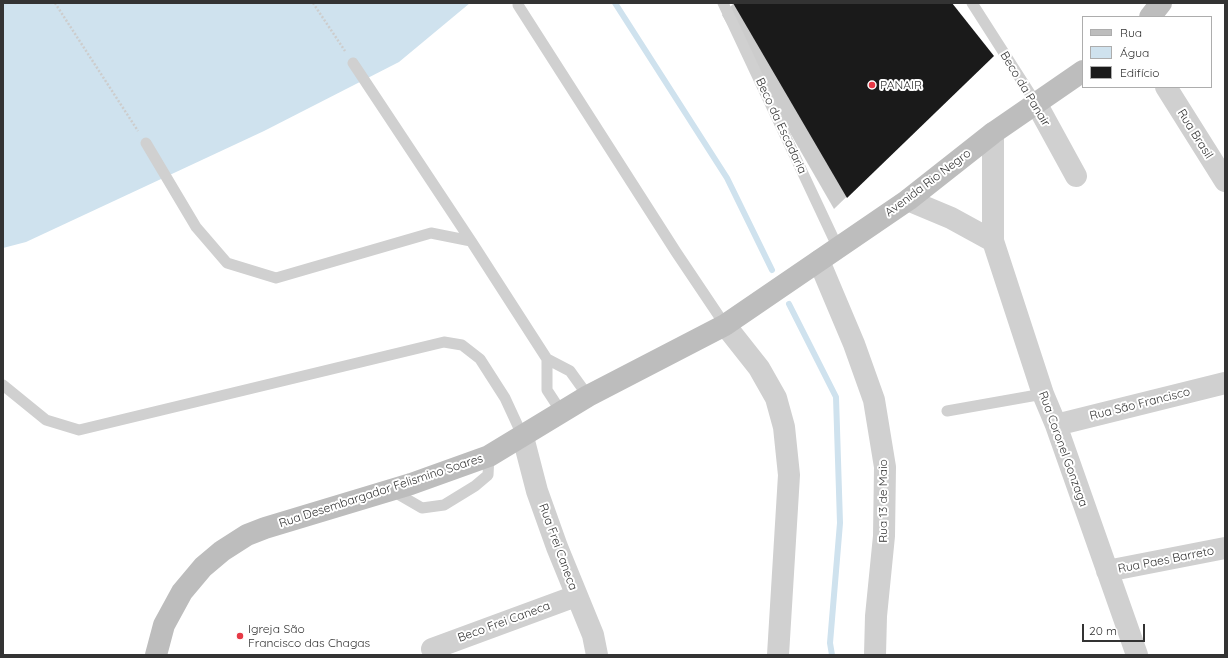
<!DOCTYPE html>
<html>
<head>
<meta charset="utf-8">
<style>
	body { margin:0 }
	#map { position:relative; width:1228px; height:658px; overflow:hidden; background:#fff; font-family:Quicksand,sans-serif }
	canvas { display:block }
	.frame { position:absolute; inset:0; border:4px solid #333; pointer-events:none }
	.legend { position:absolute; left:1082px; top:16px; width:130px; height:72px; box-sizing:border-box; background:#fff; border:1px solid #adadad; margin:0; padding:5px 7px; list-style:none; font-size:12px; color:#333 }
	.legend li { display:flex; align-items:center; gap:8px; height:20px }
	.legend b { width:20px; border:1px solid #adadad }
	.scale { position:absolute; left:1082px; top:624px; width:63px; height:18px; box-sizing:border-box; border:2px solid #333; border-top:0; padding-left:5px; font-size:12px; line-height:14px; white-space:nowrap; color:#333; -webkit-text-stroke:3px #fff; paint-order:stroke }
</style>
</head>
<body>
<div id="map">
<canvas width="1228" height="658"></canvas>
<div class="frame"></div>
<ul class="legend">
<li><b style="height:5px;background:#bdbdbd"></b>Rua</li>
<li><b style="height:11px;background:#cfe2ee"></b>Água</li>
<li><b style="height:11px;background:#1a1a1a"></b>Edifício</li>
</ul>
<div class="scale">20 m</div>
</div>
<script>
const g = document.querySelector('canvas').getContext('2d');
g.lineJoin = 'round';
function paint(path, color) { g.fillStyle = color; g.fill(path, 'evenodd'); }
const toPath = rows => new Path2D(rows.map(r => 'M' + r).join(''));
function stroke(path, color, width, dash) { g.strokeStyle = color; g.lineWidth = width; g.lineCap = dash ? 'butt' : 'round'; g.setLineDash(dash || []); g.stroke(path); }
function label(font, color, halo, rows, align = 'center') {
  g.font = font + ' Quicksand,sans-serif'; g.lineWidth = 4; g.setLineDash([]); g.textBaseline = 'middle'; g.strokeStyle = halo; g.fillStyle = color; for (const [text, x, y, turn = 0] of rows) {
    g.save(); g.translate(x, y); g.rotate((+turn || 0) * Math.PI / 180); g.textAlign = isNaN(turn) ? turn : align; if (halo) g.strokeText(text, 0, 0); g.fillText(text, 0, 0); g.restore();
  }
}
const water = toPath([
	[3,3,470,3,399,62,264,131,26,242,3,248]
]);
const shadow = toPath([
	[734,3,951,3,980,67,834,209,722,15]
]);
const stream = toPath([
	[615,3,727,178,772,270],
	[789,304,836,397,840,523,830,643,832,655]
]);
const building = toPath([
	[733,3,952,3,994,56,847,198]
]);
const path = toPath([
	[55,3,138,131],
	[313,3,345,51]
]);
const lane = toPath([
	[723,3,838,248],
	[972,3,1036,103],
	[518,5,676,252,725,325],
	[353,63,471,241],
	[146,143,196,227,227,263,276,278,431,233,471,241,547,359,570,371,588,396],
	[547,359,547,390,562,413],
	[3,385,46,420,79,430,444,342,462,345,480,359,505,398,523,437],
	[947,411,1043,394],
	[391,490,422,508,444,505,475,486,488,475,489,456]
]);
const street = toPath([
	[1166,87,1225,181],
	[1036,103,1076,176],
	[993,133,993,241,1043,394,1056,425,1137,655],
	[908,200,951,218,993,241],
	[819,261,854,344,874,400,885,467,884,536,876,616,875,655],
	[725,325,759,368,776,398,784,427,789,475,778,655],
	[1056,425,1225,383],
	[523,437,537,491,557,547,593,635,597,655],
	[1107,571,1225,548],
	[432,649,576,596]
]);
const secondary = toPath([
	[1150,17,1161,3],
	[156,655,164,625,182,592,203,567,222,551,247,535,265,528,411,484,489,456,588,396,725,325,908,200,993,133,1083,71]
]);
const markers = [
	[872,85,4,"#e63946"],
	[240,636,4,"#e63946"]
];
const poiNames = [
	["PANAIR",880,85],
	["Igreja São",248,629],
	["Francisco das Chagas",248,643]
];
const streetNames = [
	["Beco da Panair",1025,89,59],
	["Beco da Escadaria",781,126,65],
	["Rua Brasil",1195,134,58],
	["Avenida Rio Negro",928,183,-37],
	["Rua São Francisco",1140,404,-14],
	["Rua Coronel Gonzaga",1063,449,70],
	["Rua Desembargador Felismino Soares",381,491,-18],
	["Rua 13 de Maio",883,501,-90],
	["Rua Frei Caneca",558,547,70],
	["Rua Paes Barreto",1166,560,-11],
	["Beco Frei Caneca",504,622,-20]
];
paint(water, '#cfe2ee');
paint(shadow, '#0003');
stroke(stream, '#cfe2ee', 6);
paint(building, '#1a1a1a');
stroke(path, '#cdcdcd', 2.5, [2, 2]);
stroke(lane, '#d0d0d0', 11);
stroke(street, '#d0d0d0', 22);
stroke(secondary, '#bdbdbd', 22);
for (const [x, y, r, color] of markers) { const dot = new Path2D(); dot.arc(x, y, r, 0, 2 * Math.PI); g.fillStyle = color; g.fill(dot); stroke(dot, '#fff', 1.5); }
label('12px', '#333', '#fff', poiNames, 'left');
label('12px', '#333', '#fff', streetNames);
</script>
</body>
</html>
